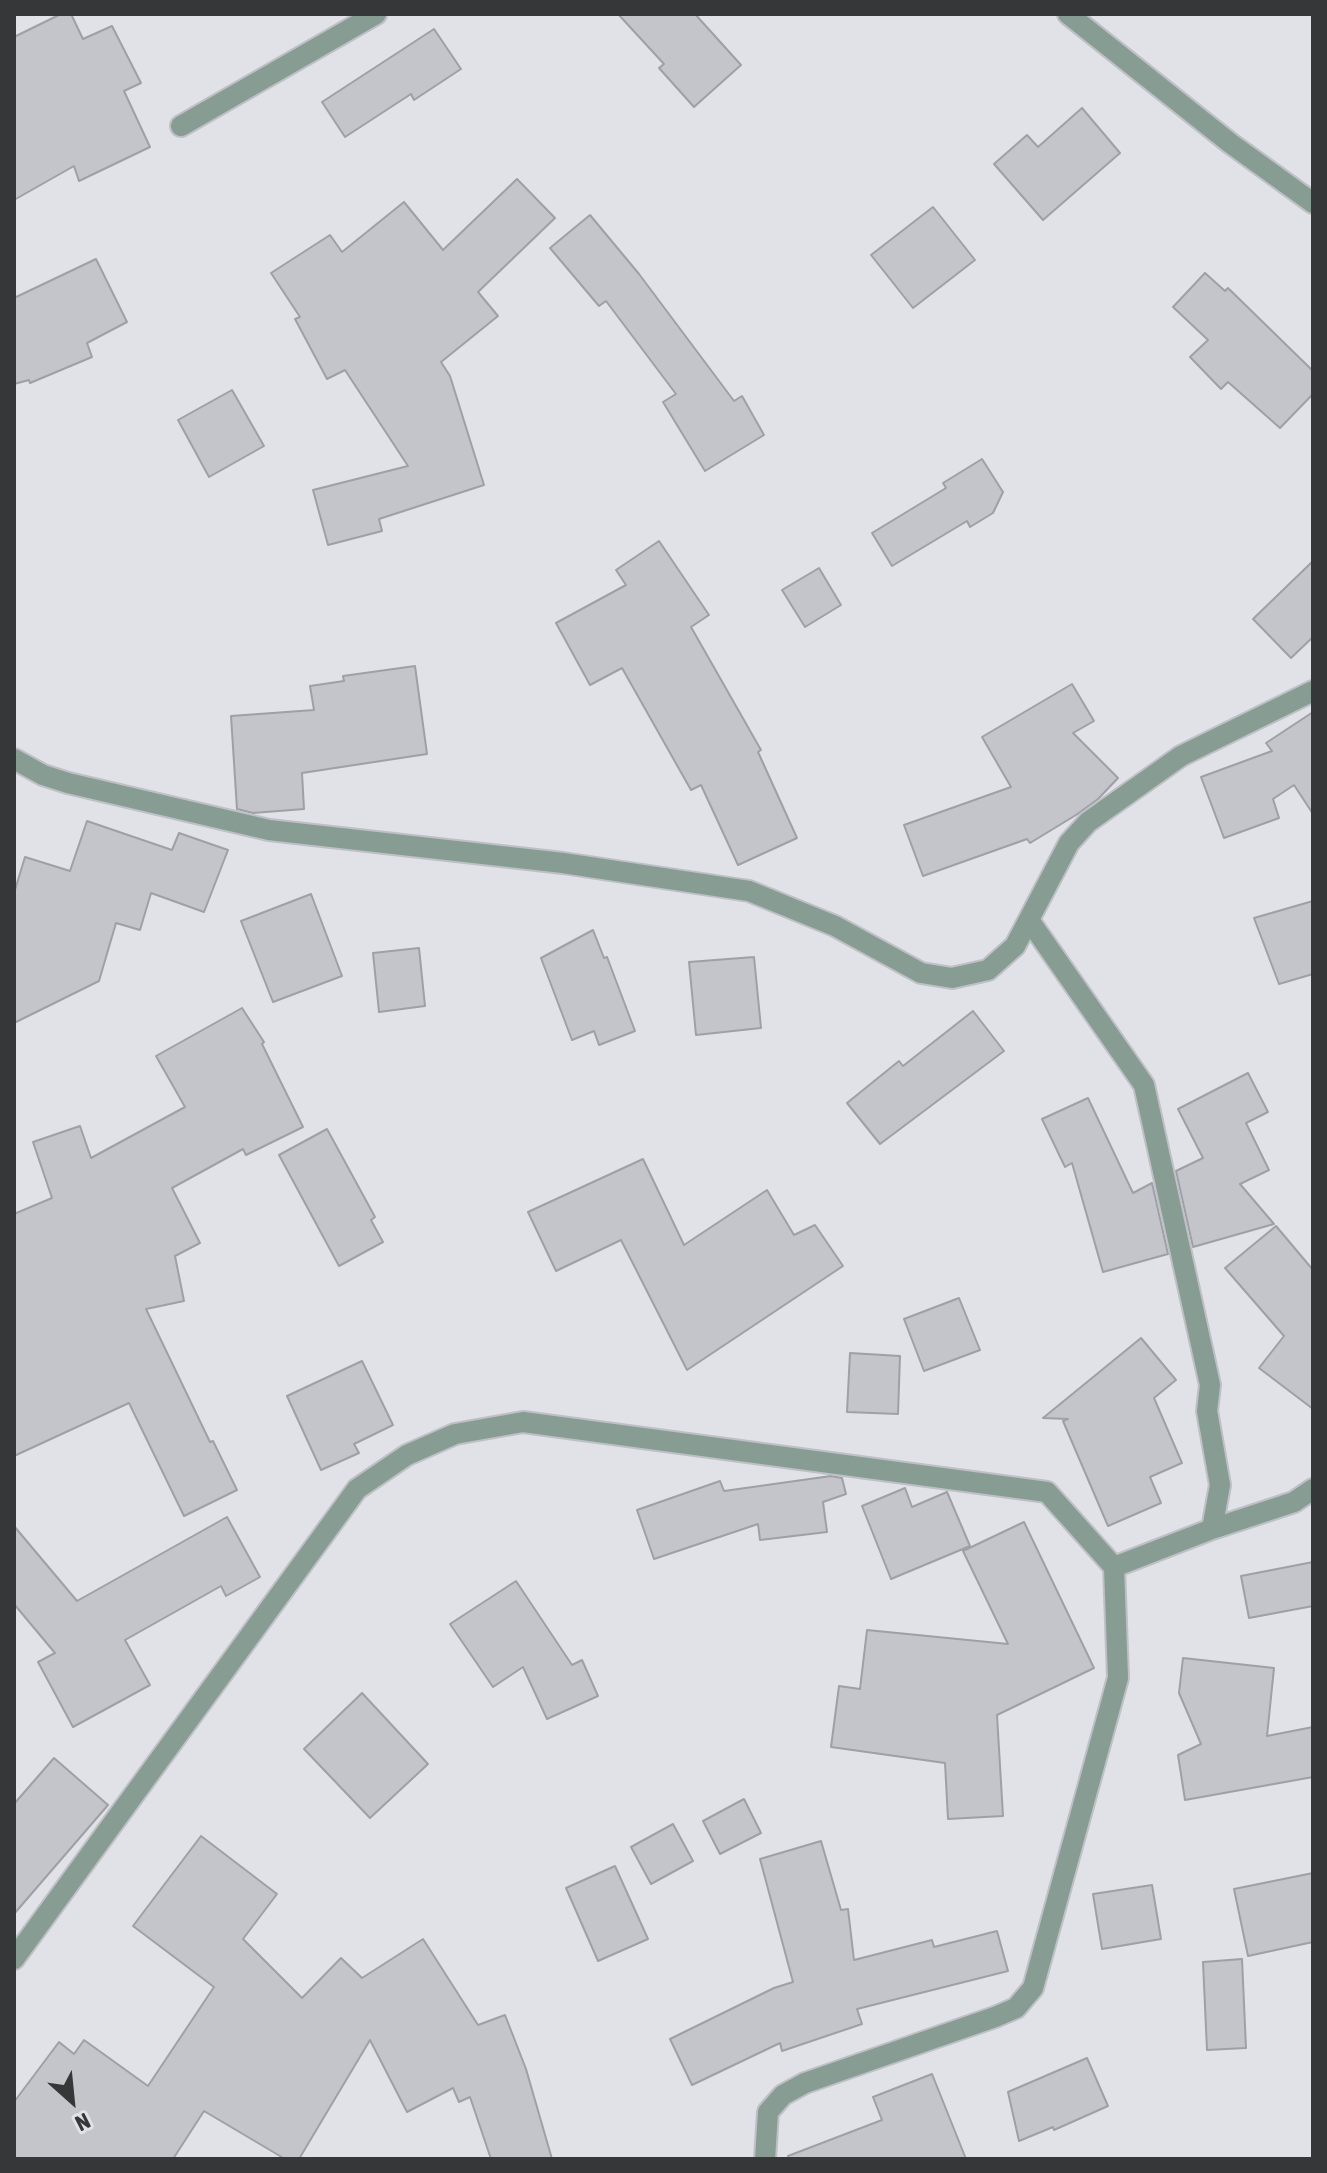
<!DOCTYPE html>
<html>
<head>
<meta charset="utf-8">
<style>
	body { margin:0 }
	#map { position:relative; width:1327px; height:2173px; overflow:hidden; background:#e0e2e8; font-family:"Asap Condensed",sans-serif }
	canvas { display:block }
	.frame { position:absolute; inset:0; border:16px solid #363739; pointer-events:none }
	.north { position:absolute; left:32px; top:2061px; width:80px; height:80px; -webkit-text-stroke:6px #e0e2e8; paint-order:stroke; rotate:153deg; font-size:22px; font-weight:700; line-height:32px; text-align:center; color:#363739 }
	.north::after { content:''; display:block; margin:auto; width:28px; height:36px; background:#363739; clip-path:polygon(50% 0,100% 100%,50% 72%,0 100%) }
</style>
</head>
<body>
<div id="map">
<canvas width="1327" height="2173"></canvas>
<div class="frame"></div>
<div class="north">N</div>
</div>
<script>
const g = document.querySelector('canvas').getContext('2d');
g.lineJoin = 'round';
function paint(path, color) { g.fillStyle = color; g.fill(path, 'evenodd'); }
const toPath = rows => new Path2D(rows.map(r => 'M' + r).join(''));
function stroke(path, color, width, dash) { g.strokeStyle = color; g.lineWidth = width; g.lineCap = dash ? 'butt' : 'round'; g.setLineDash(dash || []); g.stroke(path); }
const building = toPath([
	[61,14,71,14,83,39,112,26,141,83,124,91,150,147,79,181,74,166,14,200,14,37,61,14],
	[618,14,695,14,741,65,694,107,659,68,664,64,618,14],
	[434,29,461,69,414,100,411,94,345,137,322,102,434,29],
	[1082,108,1120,153,1043,220,994,164,1027,135,1038,147,1082,108],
	[517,179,555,218,478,292,498,316,441,362,450,376,484,485,379,519,382,531,328,545,313,490,408,466,345,370,327,379,295,319,300,317,271,273,330,235,342,252,404,202,443,250,517,179],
	[933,207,975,260,913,308,871,255,933,207],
	[590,215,639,274,734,401,742,396,764,435,705,471,663,402,676,394,606,301,599,306,550,248,590,215],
	[96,259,127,322,87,343,92,357,30,383,29,380,14,384,14,298,96,259],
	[1205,273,1225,291,1228,288,1313,371,1313,394,1280,428,1228,382,1221,389,1190,357,1208,340,1173,307,1205,273],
	[232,390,264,446,209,477,178,420,232,390],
	[982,459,1003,492,993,513,970,527,967,521,892,566,872,533,946,488,943,483,982,459],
	[659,541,709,615,691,627,761,750,758,752,797,838,738,865,701,785,691,790,622,668,590,685,556,623,626,585,616,570,659,541],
	[1313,561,1313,637,1291,658,1253,619,1313,561],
	[819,568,841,605,805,627,782,590,819,568],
	[415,666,427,754,302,773,304,809,253,813,237,809,231,716,314,710,310,686,344,681,343,676,415,666],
	[1072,684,1094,721,1073,733,1118,778,1098,799,1076,815,1030,843,1027,839,923,876,904,825,1011,787,982,737,1072,684],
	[1313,712,1313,814,1294,785,1273,799,1279,818,1224,838,1201,777,1272,751,1266,743,1313,712],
	[87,821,172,850,179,833,228,850,204,912,151,893,140,930,116,923,99,981,14,1023,14,893,25,857,70,871,87,821],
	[311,894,342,976,273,1002,241,921,311,894],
	[1313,901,1313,974,1279,984,1254,918,1313,901],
	[593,930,604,958,607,957,635,1031,599,1045,594,1031,572,1040,541,958,593,930],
	[419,948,425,1006,379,1012,373,953,419,948],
	[754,957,761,1028,696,1035,689,962,754,957],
	[242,1008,264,1042,262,1044,303,1127,246,1155,243,1149,172,1188,200,1243,175,1256,184,1301,146,1309,210,1442,213,1441,237,1490,184,1516,129,1403,14,1456,14,1214,52,1198,33,1142,80,1126,91,1158,185,1107,156,1056,242,1008],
	[973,1011,1004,1051,880,1144,847,1103,899,1061,903,1066,973,1011],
	[1248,1073,1268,1112,1246,1123,1269,1170,1240,1184,1274,1224,1193,1247,1176,1171,1203,1158,1178,1109,1248,1073],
	[1088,1098,1133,1193,1152,1183,1168,1254,1103,1272,1072,1163,1065,1167,1042,1119,1088,1098],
	[327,1129,375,1217,371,1220,383,1242,339,1266,279,1155,327,1129],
	[643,1159,684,1245,767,1190,794,1235,815,1225,843,1266,687,1370,621,1240,556,1271,528,1212,643,1159],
	[1276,1226,1313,1270,1313,1409,1259,1368,1284,1336,1225,1268,1276,1226],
	[959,1298,980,1350,924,1371,904,1319,959,1298],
	[1141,1338,1176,1380,1154,1398,1182,1463,1150,1477,1161,1503,1108,1526,1063,1421,1068,1419,1043,1418,1141,1338],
	[850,1353,900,1356,898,1414,847,1412,850,1353],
	[362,1361,393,1425,354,1444,359,1453,321,1470,287,1396,362,1361],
	[831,1476,842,1478,846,1494,823,1502,827,1532,760,1540,758,1524,654,1559,637,1510,720,1481,724,1491,831,1476],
	[905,1488,912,1507,947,1492,970,1546,891,1579,862,1506,905,1488],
	[227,1517,260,1577,226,1596,221,1586,125,1640,150,1685,73,1727,38,1662,55,1653,14,1604,14,1526,77,1601,227,1517],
	[1024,1522,1094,1668,997,1715,1003,1816,948,1819,945,1763,831,1747,839,1686,860,1689,867,1630,1008,1644,963,1551,1024,1522],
	[1313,1562,1313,1606,1249,1618,1241,1576,1313,1562],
	[516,1581,572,1665,582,1660,598,1696,547,1719,523,1667,493,1687,450,1624,516,1581],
	[1183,1658,1274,1668,1267,1736,1313,1727,1313,1777,1185,1800,1178,1755,1201,1744,1179,1693,1183,1658],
	[362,1693,428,1764,370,1818,304,1749,362,1693],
	[54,1758,108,1805,14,1914,14,1804,54,1758],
	[744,1799,761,1833,720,1854,703,1821,744,1799],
	[673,1824,693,1861,651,1884,631,1847,673,1824],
	[201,1836,277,1894,243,1939,302,1998,341,1958,362,1978,423,1939,478,2025,505,2015,526,2069,552,2159,491,2159,470,2097,459,2102,453,2088,407,2112,370,2040,299,2159,285,2159,204,2111,173,2159,14,2159,14,2102,59,2042,74,2054,84,2040,148,2086,214,1987,133,1926,201,1836],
	[821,1841,841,1910,848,1909,854,1960,932,1940,934,1947,997,1931,1008,1971,857,2009,862,2024,782,2051,780,2043,692,2085,670,2039,774,1988,793,1982,760,1859,821,1841],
	[615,1866,648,1939,598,1961,566,1888,615,1866],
	[1313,1873,1313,1942,1248,1956,1234,1889,1313,1873],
	[1152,1885,1161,1939,1102,1949,1093,1894,1152,1885],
	[1242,1959,1246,2048,1207,2050,1203,1962,1242,1959],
	[1087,2058,1108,2106,1054,2130,1053,2127,1019,2141,1008,2092,1087,2058],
	[932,2074,966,2159,789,2159,788,2156,882,2120,873,2097,932,2074]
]);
const street = toPath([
	[1068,14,1230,143,1313,203],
	[181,126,376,14],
	[14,759,43,775,68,783,269,830,563,863,749,891,835,926,921,973,952,978,988,970,1015,946,1069,843,1088,822,1181,756,1313,691],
	[1029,920,1144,1085,1210,1385,1207,1411,1220,1485,1212,1529],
	[1114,1567,1212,1529,1294,1502,1313,1489],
	[14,1959,357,1489,407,1455,455,1434,523,1422,1047,1492,1114,1567,1118,1678,1033,1988,1016,2008,995,2017,805,2083,783,2095,768,2112,765,2159]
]);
paint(building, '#c3c5cb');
stroke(building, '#9ea0a6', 2);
stroke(street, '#bec0c5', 24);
stroke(street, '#879c92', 20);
</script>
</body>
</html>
